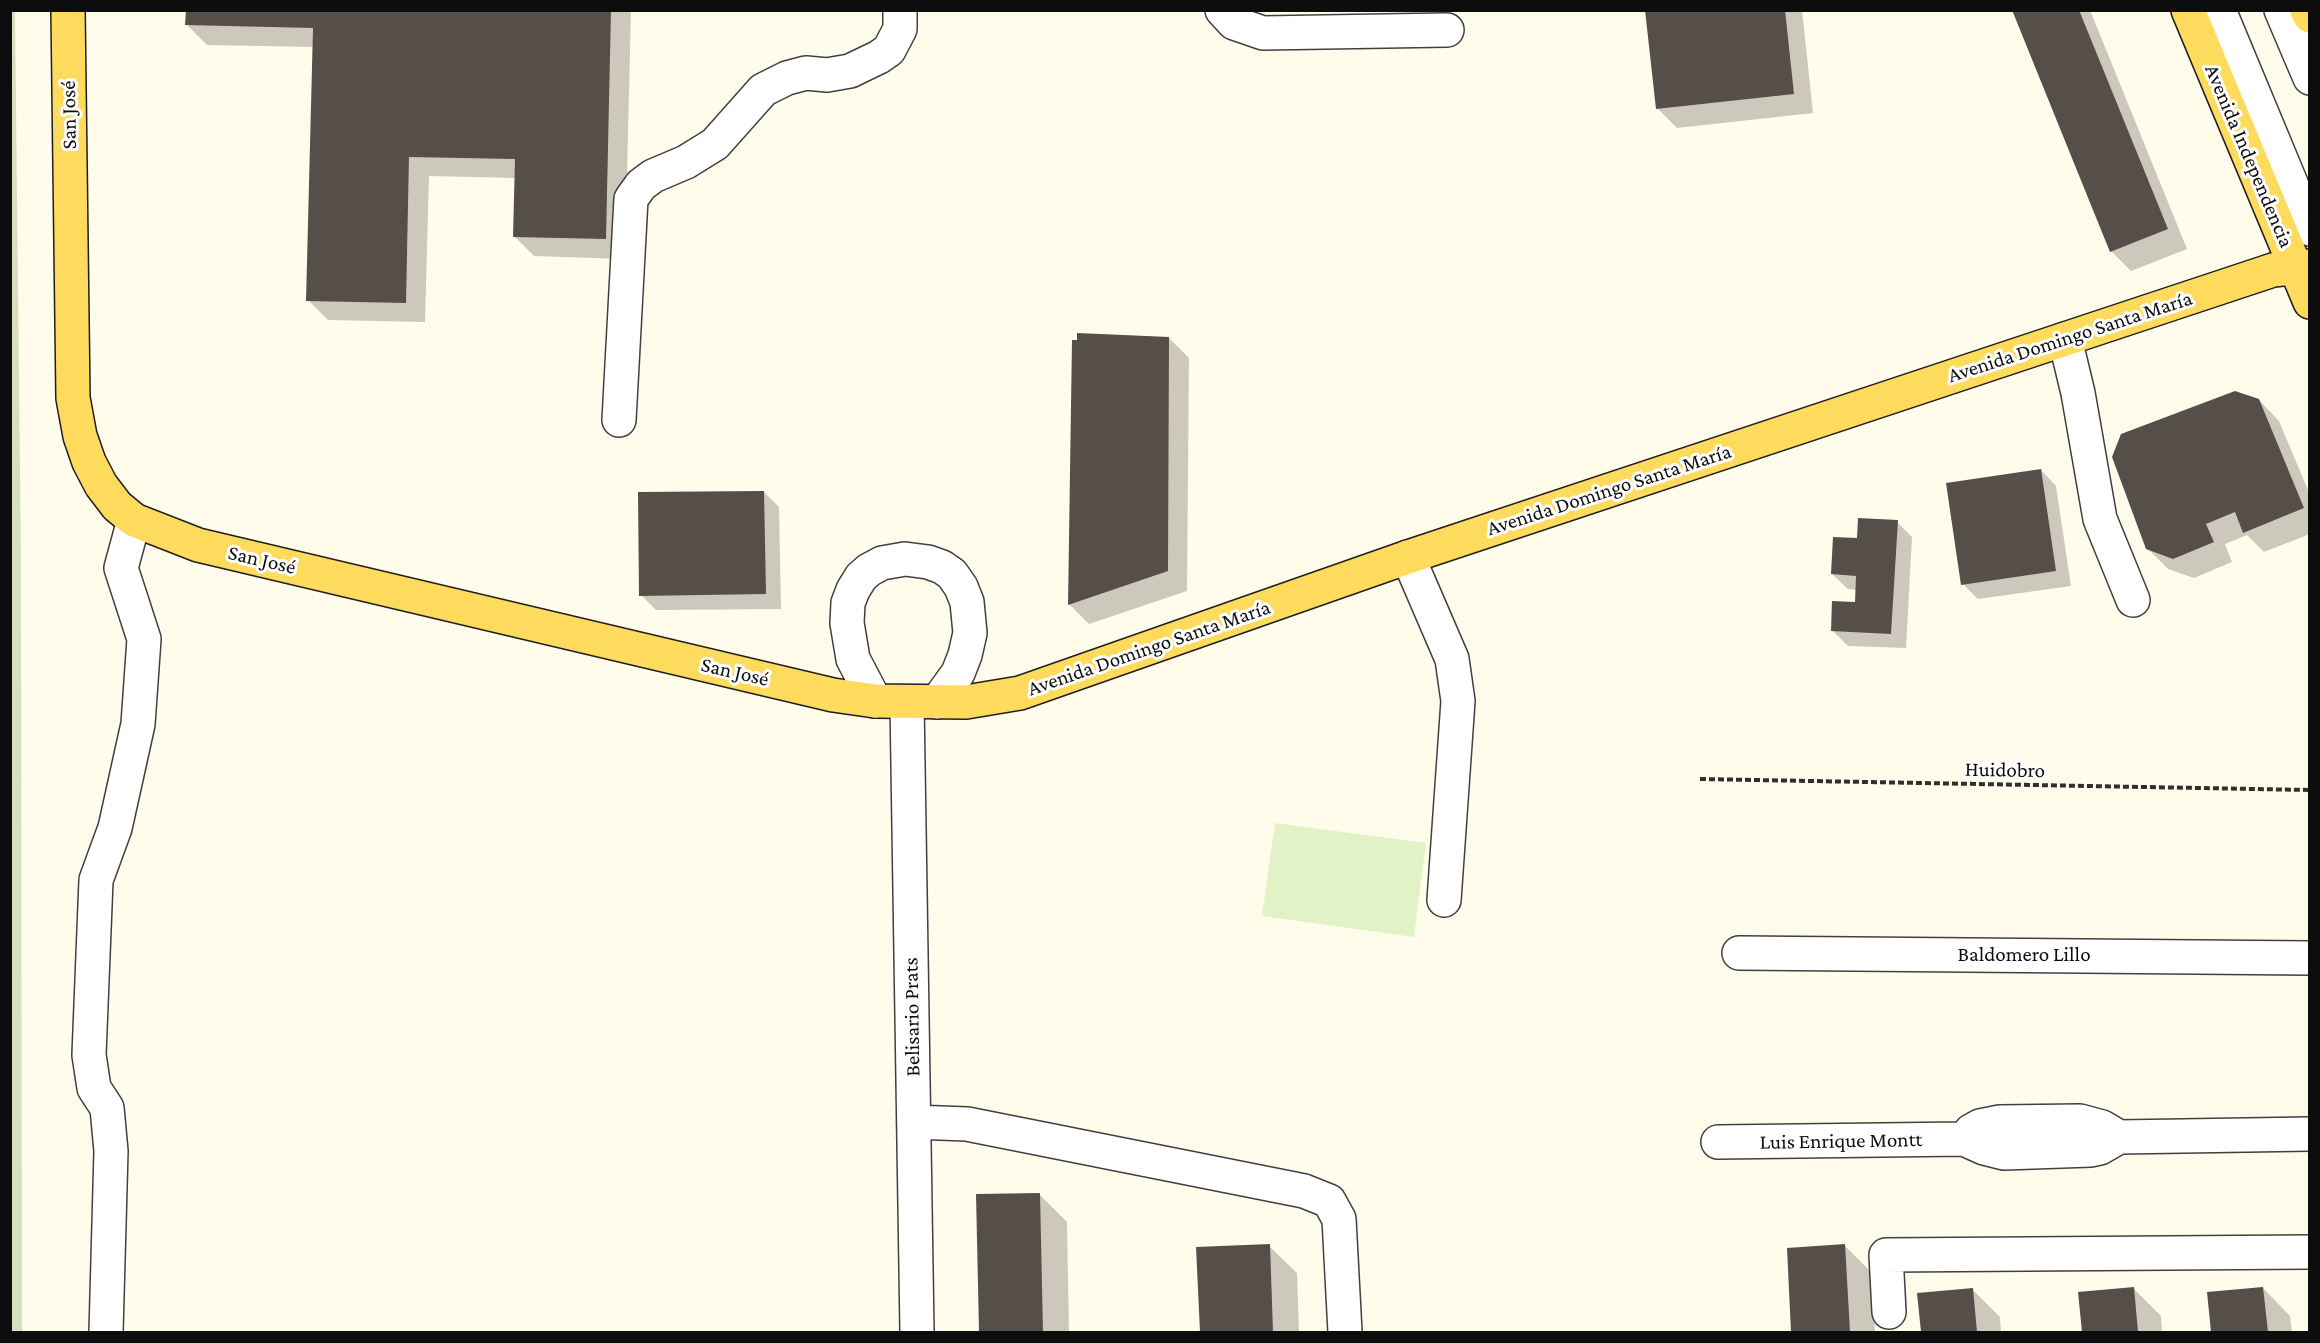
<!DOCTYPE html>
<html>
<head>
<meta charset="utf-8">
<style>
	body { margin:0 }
	#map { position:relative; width:2320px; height:1343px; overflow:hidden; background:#fffcec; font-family:"Crimson Pro",serif }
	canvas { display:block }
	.frame { position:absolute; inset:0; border:12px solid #0d0d0d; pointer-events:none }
</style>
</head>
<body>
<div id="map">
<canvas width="2320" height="1343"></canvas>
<div class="frame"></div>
</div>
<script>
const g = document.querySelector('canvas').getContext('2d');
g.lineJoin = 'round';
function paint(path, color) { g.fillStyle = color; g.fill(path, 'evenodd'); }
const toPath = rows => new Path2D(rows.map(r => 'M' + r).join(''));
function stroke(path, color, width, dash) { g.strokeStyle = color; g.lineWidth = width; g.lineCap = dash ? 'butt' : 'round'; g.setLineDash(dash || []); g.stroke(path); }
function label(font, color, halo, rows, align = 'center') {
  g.font = font + ' "Crimson Pro",serif'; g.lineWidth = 6; g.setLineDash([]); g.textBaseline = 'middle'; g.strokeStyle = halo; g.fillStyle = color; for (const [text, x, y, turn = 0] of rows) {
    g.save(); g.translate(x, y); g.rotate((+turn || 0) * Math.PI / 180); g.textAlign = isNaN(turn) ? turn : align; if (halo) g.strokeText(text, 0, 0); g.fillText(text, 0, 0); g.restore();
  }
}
const cemetery = toPath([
	[10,11,15,11,21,563,22,1332,10,1332]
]);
const pitch = toPath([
	[1275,823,1426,843,1414,937,1262,916]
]);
const shadow = toPath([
	[187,10,631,10,625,259,534,256,514,236,516,178,429,176,425,322,328,320,308,300,314,47,207,45,187,25],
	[1647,10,1802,10,1813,113,1677,128,1657,108],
	[2013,10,2090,10,2187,249,2131,271,2111,251],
	[1169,338,1189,358,1187,591,1089,624,1069,604],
	[2259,400,2279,421,2310,495,2310,534,2264,552,2247,535,2225,544,2232,562,2194,578,2168,569,2148,549],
	[2041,470,2056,486,2071,586,1978,599,1963,584],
	[764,492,779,507,781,609,656,610,641,595],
	[1897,522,1912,537,1906,648,1848,646,1832,630,1856,604,1857,590,1848,589,1832,574,1858,540],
	[1039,1194,1067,1222,1069,1332,980,1332,978,1195],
	[1269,1246,1297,1273,1299,1332,1201,1332,1198,1249],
	[1845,1246,1872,1273,1875,1332,1793,1332,1788,1249],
	[2133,1288,2161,1316,2162,1332,2083,1332,2079,1293],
	[2263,1288,2290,1316,2292,1332,2213,1332,2209,1293],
	[1972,1289,2000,1317,2001,1332,1922,1332,1919,1294]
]);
const building = toPath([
	[186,10,611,10,606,239,513,237,515,159,409,157,406,303,306,301,313,28,185,25],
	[1645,10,1785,10,1794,94,1656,109],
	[2012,10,2079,10,2168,229,2110,252],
	[1077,333,1169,337,1168,571,1068,605,1072,340,1077,340],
	[2235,391,2259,399,2304,508,2243,533,2235,512,2206,524,2214,542,2173,559,2146,549,2112,457,2121,434],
	[2041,469,2056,571,1961,585,1946,483],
	[764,491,766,594,639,596,638,492],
	[1858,518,1898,520,1891,634,1831,631,1832,601,1855,602,1856,576,1831,574,1833,537,1857,538],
	[1040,1193,1043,1332,979,1332,976,1194],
	[1270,1244,1273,1332,1200,1332,1196,1247],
	[1845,1244,1850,1332,1791,1332,1787,1248],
	[2134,1287,2138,1332,2082,1332,2078,1292],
	[2263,1287,2268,1332,2211,1332,2207,1292],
	[1973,1288,1977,1332,1921,1332,1917,1293]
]);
const path = toPath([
	[1700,779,2310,790]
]);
const minor = toPath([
	[1222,10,1234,23,1263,33,1447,30],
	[2219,10,2310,229],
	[2281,10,2310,78],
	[2065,339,2078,393,2100,519,2133,600],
	[619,420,631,199,641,185,653,176,686,162,715,144,763,90,787,78,806,73,827,75,850,71,879,57,889,50,900,29,900,10],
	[1408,557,1452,659,1458,701,1444,900],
	[875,701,853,659,847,623,848,603,853,590,861,577,869,570,882,563,905,559,928,562,942,567,952,574,961,587,967,602,970,633,965,655,958,673,937,702],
	[907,702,917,1332],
	[1739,953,2310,958],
	[914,1122,967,1124,1304,1191,1329,1201,1339,1219,1345,1332],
	[1964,1139,1971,1131,1980,1126,2000,1122,2080,1121,2102,1127,2119,1137,2310,1134],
	[1718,1142,1964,1139,1984,1148,2004,1153,2091,1150,2100,1148,2119,1137],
	[1889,1312,1886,1255,2310,1252],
	[106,1332,111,1151,107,1108,94,1088,89,1055,96,880,115,828,138,724,144,639,121,568,134,520]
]);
const major = toPath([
	[68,10,73,398,80,436,89,462,101,485,117,506,134,520,198,545,833,695,875,701,966,702,1020,693,1408,557,2065,339,2273,270,2310,266],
	[2188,10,2310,302],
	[2307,10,2310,16]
]);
const streetNames = [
	["San José",69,115,-91],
	["Avenida Independencia",2249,156,67],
	["Avenida Domingo Santa María",2070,337,-18],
	["Avenida Domingo Santa María",1609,490,-18],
	["San José",262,560,13],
	["Avenida Domingo Santa María",1149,648,-19],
	["San José",735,672,13],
	["Huidobro",2005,770,1],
	["Baldomero Lillo",2024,955],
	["Belisario Prats",912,1017,-91],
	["Luis Enrique Montt",1841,1141,-1]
];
paint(cemetery, '#d5e1bd');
paint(pitch, '#e2f2c7');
paint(shadow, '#0003');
paint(building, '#564e49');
stroke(minor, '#404040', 36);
stroke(major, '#1e1e1e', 36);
stroke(path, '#2f2f2f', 4, [6, 3]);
stroke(minor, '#fff', 33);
stroke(major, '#feda5d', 33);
label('21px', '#0d0d0d', '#fff', streetNames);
</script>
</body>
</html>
